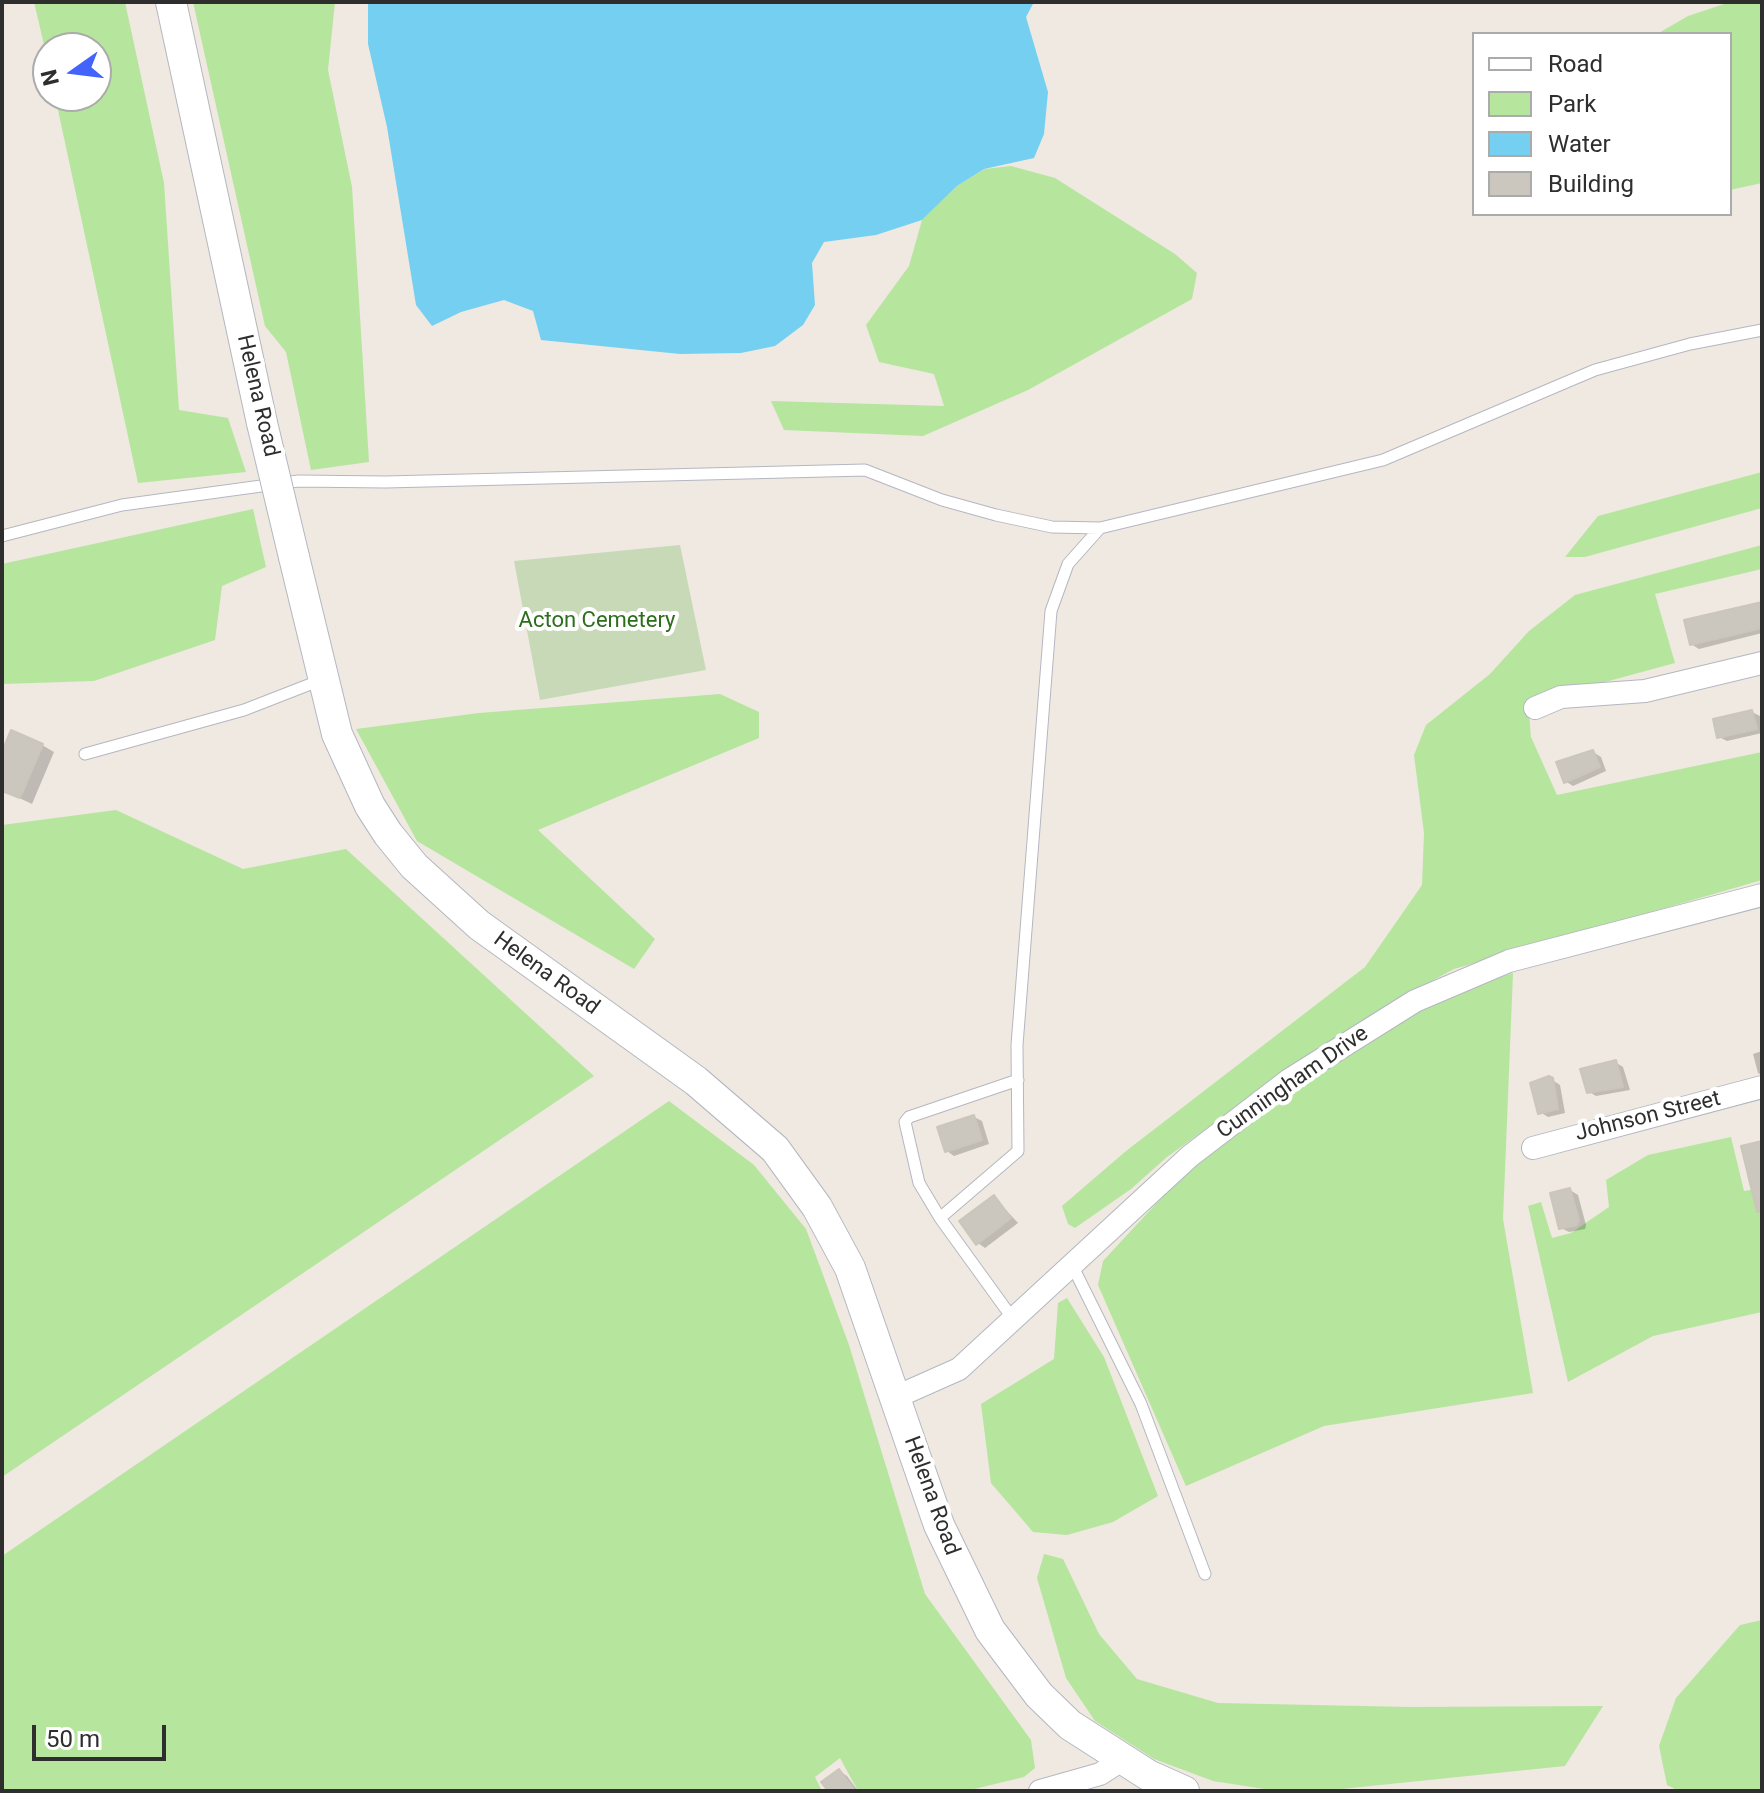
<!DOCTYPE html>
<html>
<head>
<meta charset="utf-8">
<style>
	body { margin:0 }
	#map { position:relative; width:1764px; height:1793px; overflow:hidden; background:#efe9e1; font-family:Roboto,sans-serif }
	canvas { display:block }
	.frame { position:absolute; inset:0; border:4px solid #2e2e2e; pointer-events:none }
	.legend { position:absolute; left:1472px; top:32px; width:260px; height:184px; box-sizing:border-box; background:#fff; border:2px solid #ababab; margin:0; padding:10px 14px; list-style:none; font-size:24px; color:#2e2e2e }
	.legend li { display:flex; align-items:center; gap:16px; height:40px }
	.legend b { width:40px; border:2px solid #ababab }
	.north { position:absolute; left:32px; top:32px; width:80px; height:80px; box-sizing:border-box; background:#fff; border:2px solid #ababab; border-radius:50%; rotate:256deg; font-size:22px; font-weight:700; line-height:32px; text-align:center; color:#2e2e2e }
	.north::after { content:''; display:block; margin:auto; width:28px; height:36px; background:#4264fb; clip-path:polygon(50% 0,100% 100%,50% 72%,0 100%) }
	.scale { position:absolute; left:32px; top:1725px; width:134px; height:36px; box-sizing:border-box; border:4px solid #2e2e2e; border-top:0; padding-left:10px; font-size:24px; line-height:28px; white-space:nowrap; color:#2e2e2e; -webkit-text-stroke:6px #fff; paint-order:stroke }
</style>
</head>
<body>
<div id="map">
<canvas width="1764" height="1793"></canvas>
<div class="frame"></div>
<ul class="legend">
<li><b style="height:10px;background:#fff"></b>Road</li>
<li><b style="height:22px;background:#b6e59e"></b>Park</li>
<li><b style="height:22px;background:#75cff0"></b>Water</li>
<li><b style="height:22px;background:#cbc7bf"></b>Building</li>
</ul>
<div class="north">N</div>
<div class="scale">50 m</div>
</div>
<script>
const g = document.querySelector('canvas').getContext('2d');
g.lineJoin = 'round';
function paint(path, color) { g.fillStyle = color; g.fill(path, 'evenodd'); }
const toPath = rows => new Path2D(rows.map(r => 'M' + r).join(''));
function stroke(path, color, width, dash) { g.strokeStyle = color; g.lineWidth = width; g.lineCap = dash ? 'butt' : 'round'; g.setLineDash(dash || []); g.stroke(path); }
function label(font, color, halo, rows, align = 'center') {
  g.font = font + ' Roboto,sans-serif'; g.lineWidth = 8; g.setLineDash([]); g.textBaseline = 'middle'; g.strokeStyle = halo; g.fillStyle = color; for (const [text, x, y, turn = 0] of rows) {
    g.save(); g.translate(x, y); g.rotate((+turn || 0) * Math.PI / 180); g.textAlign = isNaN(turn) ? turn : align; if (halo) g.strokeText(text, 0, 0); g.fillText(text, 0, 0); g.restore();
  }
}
const green = toPath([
	[34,2,125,2,164,183,179,410,228,418,246,472,138,483,55,96,96,96,96,48,48,48,48,62],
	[193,2,335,2,328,70,352,187,369,462,311,470,286,352,265,326],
	[1730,2,1762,2,1762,183,1730,190,1730,34,1657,34,1688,16],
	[1011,166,1055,178,1175,254,1197,273,1192,299,1028,390,923,436,784,430,771,401,944,406,934,374,879,362,866,325,909,266,922,220,957,186,984,169],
	[1762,472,1762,508,1585,557,1565,557,1598,516],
	[253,509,266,567,222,586,215,640,94,681,2,684,2,564],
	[1762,545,1762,569,1655,594,1675,663,1528,703,1531,737,1557,795,1762,752,1762,880,1454,969,1384,1007,1293,1066,1167,1157,1131,1189,1075,1228,1068,1224,1062,1206,1126,1151,1365,967,1422,885,1424,833,1414,755,1426,725,1490,674,1529,631,1575,595],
	[720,694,759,712,759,738,538,830,655,939,634,969,417,841,356,729,479,713],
	[116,810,243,869,346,849,594,1076,2,1477,2,825],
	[1513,973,1503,1219,1533,1393,1324,1426,1186,1486,1098,1285,1103,1261,1178,1180,1306,1080,1404,1019,1465,988],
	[669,1101,754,1165,806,1229,849,1345,925,1594,1031,1740,1035,1768,1024,1777,966,1791,858,1791,840,1758,815,1777,822,1791,2,1791,2,1556],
	[1731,1137,1744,1191,1762,1188,1762,1312,1653,1336,1568,1382,1528,1206,1541,1202,1552,1238,1571,1233,1609,1207,1606,1180,1648,1155],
	[1067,1298,1104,1357,1158,1496,1113,1522,1067,1535,1033,1532,991,1483,981,1404,1054,1359,1058,1303],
	[1044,1554,1063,1559,1099,1634,1137,1679,1218,1703,1410,1707,1603,1706,1565,1766,1322,1791,1277,1791,1213,1781,1154,1759,1095,1721,1066,1678,1037,1578],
	[1762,1620,1762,1791,1679,1791,1667,1785,1659,1746,1676,1698,1740,1625]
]);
const cemetery = toPath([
	[680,545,706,670,540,700,514,561]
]);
const water = toPath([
	[368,2,1034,2,1026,17,1048,92,1044,134,1034,158,984,169,957,186,922,220,876,235,824,242,812,263,815,305,803,325,775,346,741,353,680,354,541,340,533,311,504,300,461,312,432,326,416,305,387,127,368,44]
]);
const shadow = toPath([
	[1762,604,1762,633,1699,649,1691,644],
	[1752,712,1760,716,1762,733,1727,741,1719,737],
	[42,745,54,752,32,804,2,790,2,757],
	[1593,752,1601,757,1606,771,1573,786,1565,781],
	[1762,1051,1762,1075,1758,1073,1753,1054],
	[1615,1062,1623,1067,1630,1090,1596,1096,1588,1091],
	[1549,1078,1560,1085,1565,1113,1548,1117,1540,1112],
	[974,1117,982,1121,989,1144,954,1156,947,1151],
	[1570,1190,1578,1195,1586,1225,1585,1229,1569,1232,1561,1228],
	[994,1197,1018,1223,985,1248,978,1243],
	[839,1771,847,1776,858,1791,831,1791]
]);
const building = toPath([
	[1762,602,1762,628,1690,645,1684,620,1762,602],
	[1752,710,1757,729,1717,738,1713,719,1752,710],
	[11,730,43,744,20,798,2,791,2,752,11,730],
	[1593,750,1600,767,1564,783,1556,762,1593,750],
	[1616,1060,1623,1087,1587,1093,1580,1069,1616,1060],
	[1549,1076,1553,1078,1558,1109,1538,1114,1530,1083,1549,1076],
	[974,1115,982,1140,945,1152,937,1127,974,1115],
	[1762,1141,1762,1211,1757,1212,1741,1146,1762,1141],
	[1570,1188,1579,1220,1577,1225,1559,1229,1550,1193,1570,1188],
	[994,1195,1011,1218,976,1245,959,1221,994,1195],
	[839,1769,855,1791,828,1791,821,1782,839,1769]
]);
const service = toPath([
	[2,536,122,505,298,481,386,482,865,470,942,500,996,515,1052,527,1100,528,1383,460,1595,370,1690,344,1762,330],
	[85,754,244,710,321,680],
	[940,1218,919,1183,905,1122,909,1117,1018,1080],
	[1073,1267,1141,1404,1205,1574],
	[1013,1319,940,1218,1018,1151,1017,1045,1051,611,1068,564,1100,528]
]);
const minor = toPath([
	[1535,708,1561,697,1645,691,1762,663],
	[1533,1148,1762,1087],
	[896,1397,959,1369,1190,1156,1289,1080,1415,1001,1509,961,1762,895],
	[1040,1791,1100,1774,1122,1760]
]);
const secondary = toPath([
	[171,2,262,423],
	[294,557,337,734,370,806,388,834,414,866,479,925,696,1081,775,1149,817,1207,850,1268,939,1525,990,1630,1039,1695,1070,1725,1148,1775,1184,1791]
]);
const secondaryBridge = toPath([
	[262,423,294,557]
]);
const streetNames = [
	["Helena Road",257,396,77],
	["Helena Road",546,974,36],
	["Cunningham Drive",1293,1083,-35],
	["Johnson Street",1648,1117,-14],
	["Helena Road",931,1496,70]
];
const parkNames = [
	["Acton Cemetery",597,621]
];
paint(green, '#b6e59e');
paint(cemetery, '#c8d9b8');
paint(water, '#75cff0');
paint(shadow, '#0003');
paint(building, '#cbc7bf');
stroke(building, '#cbc5ba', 2);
stroke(service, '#b4b7c1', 13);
stroke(minor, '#b4b7c1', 24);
stroke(secondary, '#b4b7c1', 32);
stroke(service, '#fff', 11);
stroke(minor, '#fff', 22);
stroke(secondary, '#fff', 30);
stroke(secondaryBridge, '#b4b7c1', 32, []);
stroke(secondaryBridge, '#fff', 30);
label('22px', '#2e2e2e', '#fff', streetNames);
label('22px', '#2c6e1b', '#fff', parkNames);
</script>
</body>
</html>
